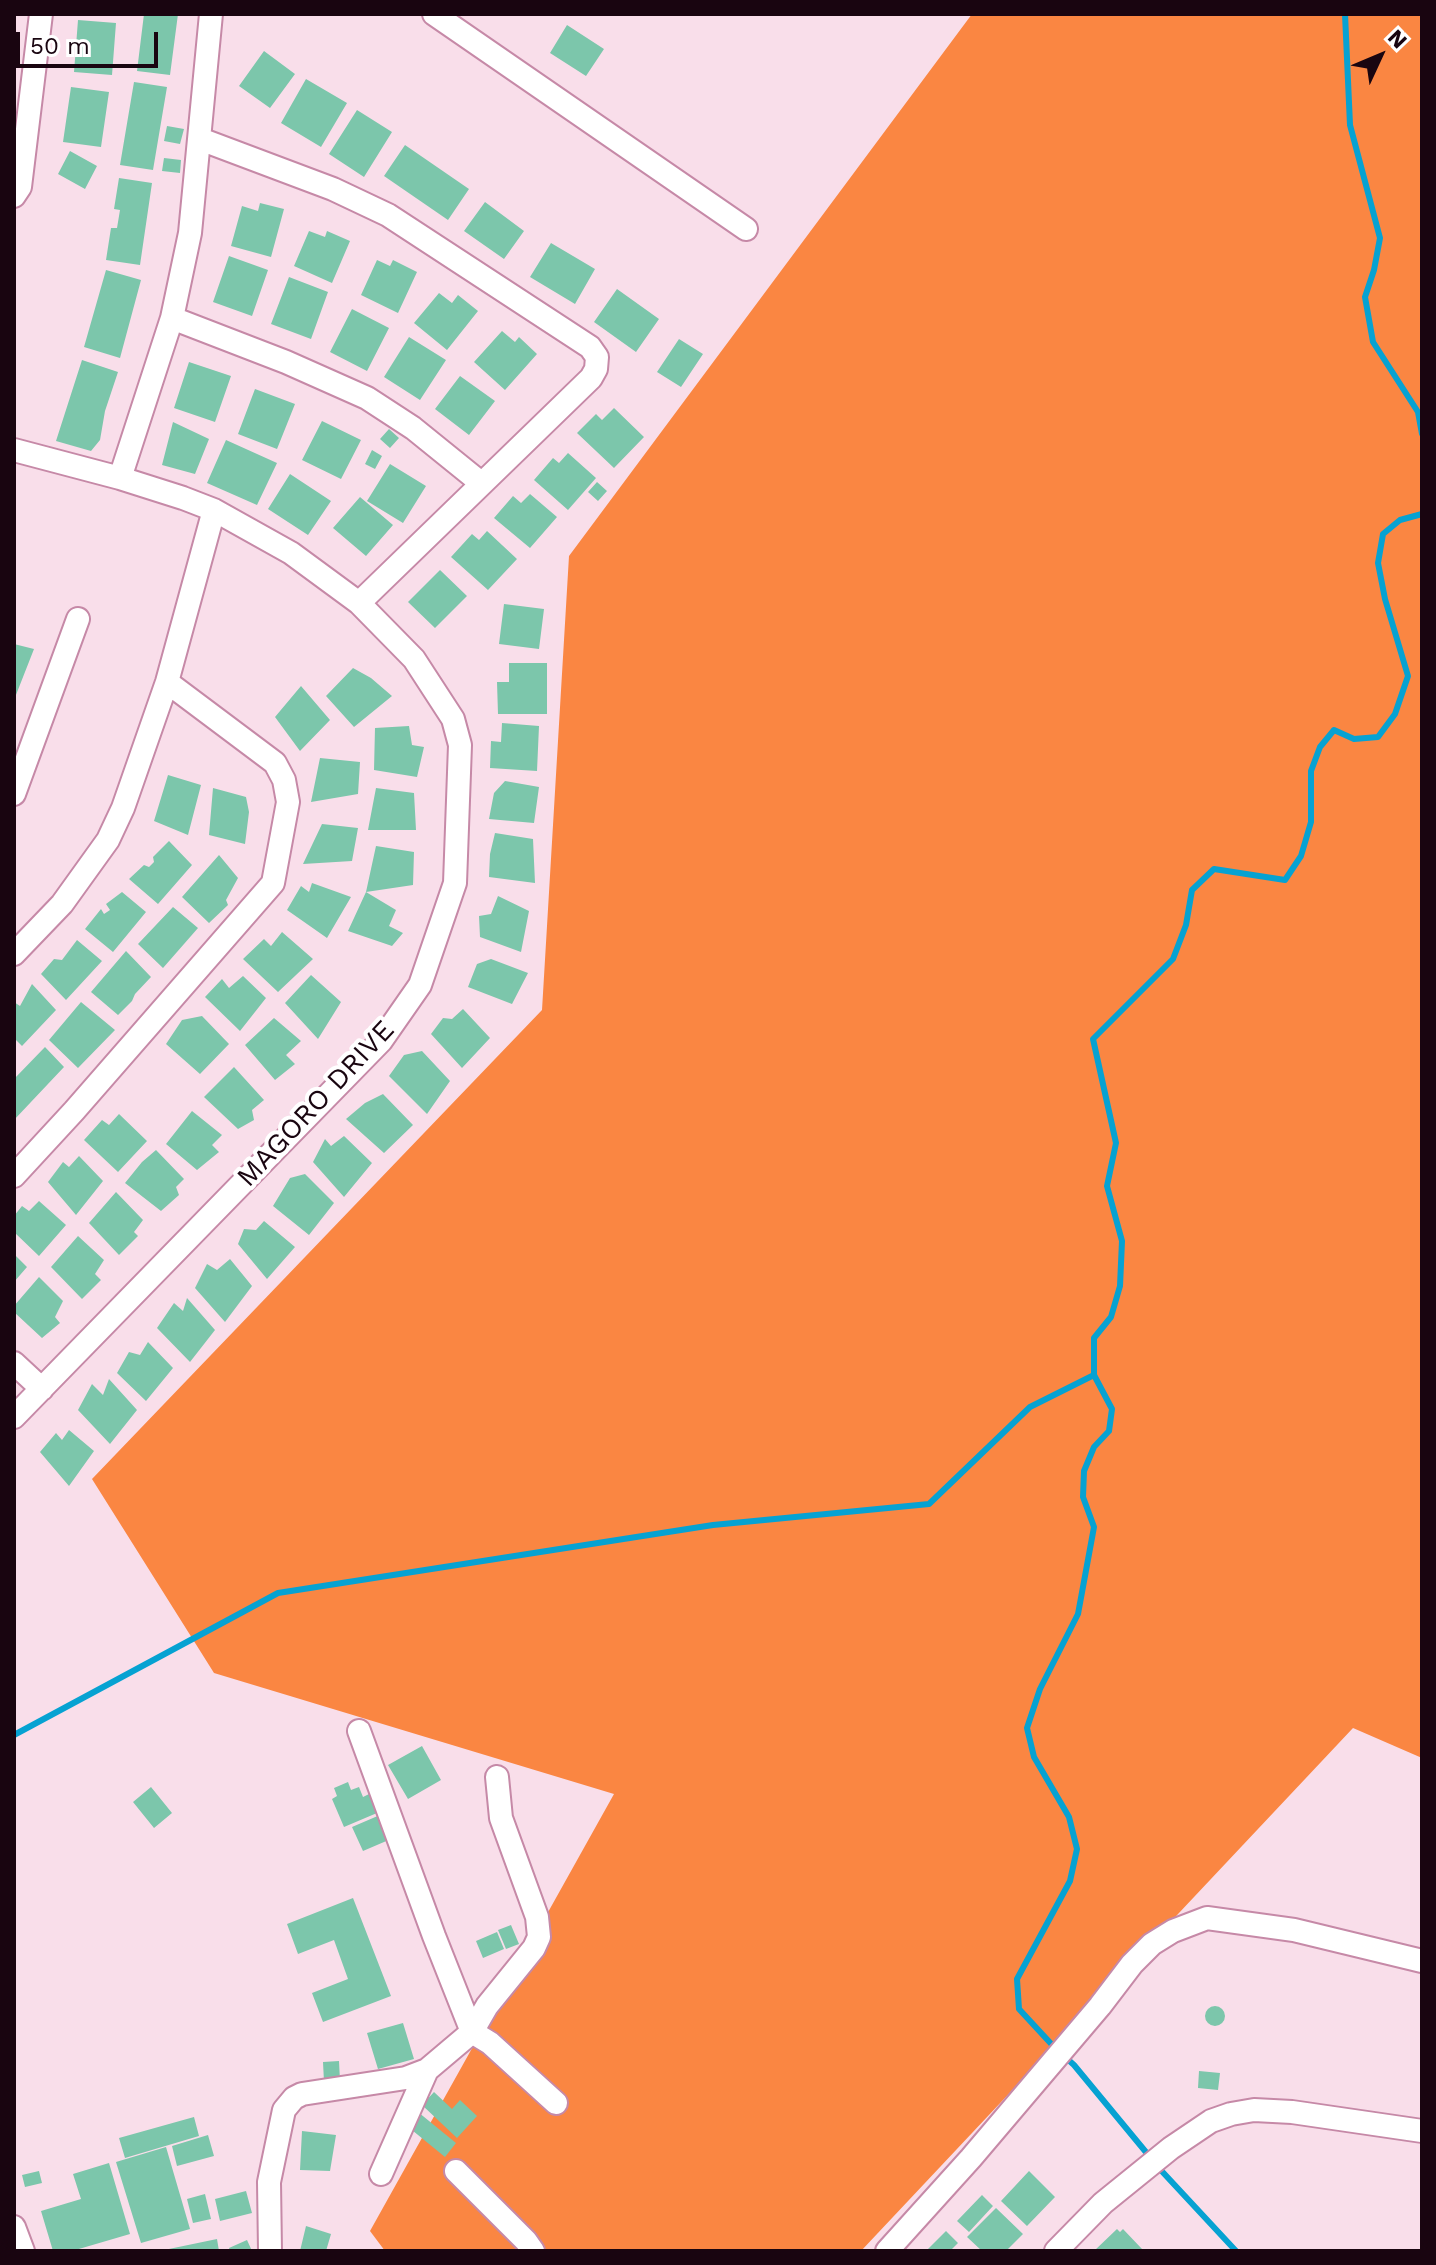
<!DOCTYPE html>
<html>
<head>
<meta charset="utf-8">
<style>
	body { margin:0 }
	#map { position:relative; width:1436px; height:2265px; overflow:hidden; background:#f9deea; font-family:"Work Sans",sans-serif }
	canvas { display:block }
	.frame { position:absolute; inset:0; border:16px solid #190510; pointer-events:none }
	.north { position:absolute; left:1340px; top:16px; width:80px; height:80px; -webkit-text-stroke:6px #fff; paint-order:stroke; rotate:46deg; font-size:22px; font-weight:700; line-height:32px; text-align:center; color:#190510 }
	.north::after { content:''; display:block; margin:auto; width:28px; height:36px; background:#190510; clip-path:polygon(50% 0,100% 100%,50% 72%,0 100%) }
	.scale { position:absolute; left:16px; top:32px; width:142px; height:36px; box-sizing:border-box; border:4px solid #190510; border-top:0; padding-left:10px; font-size:24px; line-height:28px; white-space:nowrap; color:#190510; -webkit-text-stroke:6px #fff; paint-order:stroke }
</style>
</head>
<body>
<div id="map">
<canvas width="1436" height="2265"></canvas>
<div class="frame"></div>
<div class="north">N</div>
<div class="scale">50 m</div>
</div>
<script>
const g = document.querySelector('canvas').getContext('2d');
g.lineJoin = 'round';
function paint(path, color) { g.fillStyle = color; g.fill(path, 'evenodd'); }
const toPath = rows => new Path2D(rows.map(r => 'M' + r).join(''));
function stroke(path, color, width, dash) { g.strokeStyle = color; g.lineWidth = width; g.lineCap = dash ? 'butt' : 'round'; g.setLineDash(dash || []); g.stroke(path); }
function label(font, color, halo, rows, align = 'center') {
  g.font = font + ' "Work Sans",sans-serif'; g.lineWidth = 8; g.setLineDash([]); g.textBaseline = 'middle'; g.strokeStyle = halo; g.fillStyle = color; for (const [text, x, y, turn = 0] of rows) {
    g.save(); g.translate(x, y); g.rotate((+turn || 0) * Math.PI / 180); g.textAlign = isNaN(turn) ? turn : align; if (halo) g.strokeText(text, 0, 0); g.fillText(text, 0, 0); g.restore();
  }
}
const forest = toPath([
	[972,14,1422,14,1422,1758,1353,1728,861,2251,385,2251,370,2231,614,1794,214,1673,92,1479,542,1010,569,556]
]);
const stream = toPath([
	[1345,14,1350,125,1380,238,1374,270,1365,297,1373,342,1418,412,1422,434],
	[14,1735,278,1593,713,1525,929,1504,1030,1407,1094,1375],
	[1055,2048,1019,2009,1017,1979,1070,1881,1077,1849,1069,1817,1034,1757,1027,1728,1040,1689,1078,1614,1094,1527,1083,1497,1084,1471,1094,1447,1109,1431,1112,1409,1094,1375,1094,1338,1111,1317,1120,1286,1122,1241,1107,1186,1116,1143,1093,1039,1173,959,1186,925,1192,890,1214,869,1285,880,1301,856,1311,822,1311,771,1320,747,1334,730,1354,739,1378,737,1395,714,1408,676,1385,599,1378,563,1383,534,1400,520,1422,514],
	[1064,2056,1074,2065,1150,2157],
	[1157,2166,1236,2251]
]);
const building = toPath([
	[144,14,178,14,170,75,137,71],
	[78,20,116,23,112,75,74,72],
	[567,25,604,49,586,76,550,53],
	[264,51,295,74,270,108,239,86],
	[306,79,347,103,321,147,281,123],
	[134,82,167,87,153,170,120,165],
	[71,87,109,92,101,147,63,142],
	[357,110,392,132,364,177,329,154],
	[167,126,184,129,180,144,164,141],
	[405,145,469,189,448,220,384,176],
	[70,151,97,166,85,189,58,174],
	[164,158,181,160,180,173,162,171],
	[119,178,152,183,140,265,106,260,111,228,117,228,120,210,114,209],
	[485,202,524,231,504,259,464,231],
	[260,203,284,209,271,257,231,246,242,206,258,211],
	[309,231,325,237,327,231,350,241,332,283,294,266],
	[551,243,595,269,575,304,530,277],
	[229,256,268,270,252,316,213,302],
	[377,260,390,266,393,260,417,272,398,313,361,295],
	[106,270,141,280,120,358,84,347],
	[289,277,328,292,311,339,271,324],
	[617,289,659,319,636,352,594,322],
	[439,293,452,303,458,295,478,311,447,350,414,323],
	[352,309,389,328,367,371,330,352],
	[502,331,515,342,519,337,537,354,505,390,474,362],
	[409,337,446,360,420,400,384,377],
	[679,339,703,354,681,387,657,372],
	[82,360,118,372,105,411,100,440,91,451,56,441],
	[189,362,231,376,215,422,174,408],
	[460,376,495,401,469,435,435,409],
	[255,389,295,404,277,449,238,434],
	[614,408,644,437,614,468,577,433,596,414,602,420],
	[322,421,361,440,341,479,302,460],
	[173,422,209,439,195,474,162,465],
	[389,429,399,438,390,448,380,439],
	[226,440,277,463,257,505,207,483],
	[372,450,382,456,375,469,365,464],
	[568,453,596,478,568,510,534,480,553,458,559,463],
	[390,464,426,486,403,523,367,501],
	[290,474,331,501,308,535,268,509],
	[597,482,607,491,598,501,588,492],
	[530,494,557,517,530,548,494,518,513,496,521,503],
	[360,497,393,525,366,556,333,528],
	[487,531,517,559,488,590,451,557,472,534,479,540],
	[440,570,467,596,435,628,408,602],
	[504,604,544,609,539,649,499,644],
	[14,644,34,649,14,700],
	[509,663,547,663,547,714,498,714,497,682,509,682],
	[353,668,371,678,392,696,354,727,326,696],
	[301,686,330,720,300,751,275,717],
	[502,723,539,726,537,771,490,768,491,741,501,742],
	[409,726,412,745,424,747,417,777,374,770,375,728],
	[320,758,360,762,358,794,311,802],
	[168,775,201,785,188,835,154,821],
	[505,781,539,787,534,823,489,819,494,793],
	[213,788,246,797,249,812,245,844,209,835],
	[376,788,414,793,416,830,368,830],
	[322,824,358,828,352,861,303,864],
	[495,833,533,839,535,883,489,877,490,854],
	[169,841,192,865,158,904,129,879,144,865,149,867,154,862,153,857],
	[376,846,414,852,413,885,366,892],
	[219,855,238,878,226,900,228,905,209,923,182,897],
	[312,883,351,897,327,938,287,910,301,886,309,892],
	[122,892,146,912,113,952,85,929,101,909,104,914,110,910,106,904],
	[366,892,396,910,389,926,403,933,392,946,348,931],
	[498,896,529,911,521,952,480,937,479,916,491,914],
	[173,907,198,928,163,968,138,944],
	[282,932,313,959,278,992,243,959,264,939,271,946],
	[77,940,102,961,66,1000,41,974,54,959,62,960],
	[126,951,151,977,135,994,132,1001,118,1015,91,992],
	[491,959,528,973,512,1004,468,987,477,964],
	[311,975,341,1002,318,1039,285,1003],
	[243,976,266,998,240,1031,205,997,222,979,229,988],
	[32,984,56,1010,22,1046,14,1038,14,1002,20,1006],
	[81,1002,115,1030,78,1068,49,1040],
	[463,1009,490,1038,462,1068,431,1034,443,1018,452,1019],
	[202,1016,229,1044,200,1074,166,1044,182,1020],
	[274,1018,301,1041,286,1055,295,1064,275,1080,245,1045],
	[45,1047,64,1067,14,1120,14,1079],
	[422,1051,450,1081,427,1114,389,1076,404,1055],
	[234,1067,264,1100,252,1110,254,1120,238,1129,204,1097],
	[383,1094,413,1125,384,1153,346,1119,365,1103],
	[192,1111,222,1135,212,1145,219,1152,197,1170,166,1144],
	[119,1114,147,1141,118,1172,84,1140,102,1120,109,1125],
	[344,1136,372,1163,344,1197,313,1162,325,1139,331,1146],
	[156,1150,184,1179,176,1187,179,1195,161,1211,125,1183,142,1162],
	[79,1156,103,1181,76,1215,48,1182,63,1162,69,1167],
	[305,1174,334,1203,309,1235,273,1206,290,1178],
	[116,1192,143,1220,134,1232,138,1236,119,1255,89,1223],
	[39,1201,66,1225,39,1256,14,1232,14,1216,22,1206,29,1211],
	[264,1221,295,1247,267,1279,238,1244,244,1229,256,1230],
	[78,1236,104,1260,95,1274,101,1280,82,1299,51,1267],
	[14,1254,27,1267,14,1282],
	[230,1259,252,1286,225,1322,195,1288,207,1264,217,1270],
	[39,1277,63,1301,55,1317,60,1323,42,1338,14,1312,14,1306],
	[187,1298,215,1330,190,1362,157,1328,174,1303,183,1311],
	[148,1342,173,1368,146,1401,117,1373,129,1352,140,1355],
	[109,1379,137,1410,110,1444,78,1410,92,1384,103,1395],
	[69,1430,94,1451,69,1486,40,1452,56,1433,62,1440],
	[422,1746,441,1780,408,1799,388,1765],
	[348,1782,351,1790,359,1787,363,1797,369,1794,377,1813,344,1827,332,1799,337,1796,334,1788],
	[151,1787,172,1813,154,1828,133,1802],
	[380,1815,391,1839,363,1851,352,1827],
	[353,1898,391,1996,323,2022,312,1993,348,1979,334,1940,298,1954,287,1924],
	[511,1925,519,1944,506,1949,498,1930],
	[497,1932,504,1949,483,1958,476,1941],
	'1205 2016a10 10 0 1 1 20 0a10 10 0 1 1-20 0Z',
	[403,2023,414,2059,378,2069,367,2033],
	[339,2061,340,2081,324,2082,323,2062],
	[1199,2071,1220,2073,1218,2090,1198,2088],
	[434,2092,452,2109,460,2100,477,2116,457,2138,422,2105],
	[418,2112,456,2143,445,2157,407,2126],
	[194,2117,199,2136,125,2158,119,2138],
	[302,2131,336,2135,330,2171,300,2170],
	[208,2135,214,2156,177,2166,172,2146],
	[166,2147,190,2229,141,2243,116,2162],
	[109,2163,130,2234,72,2251,53,2251,41,2211,81,2199,73,2174],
	[39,2171,42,2183,25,2187,22,2175],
	[1029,2171,1055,2197,1027,2226,1001,2201],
	[246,2191,252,2213,220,2221,215,2199],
	[205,2194,211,2219,193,2223,187,2199],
	[982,2195,993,2206,969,2232,957,2221],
	[996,2208,1023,2234,1006,2251,982,2251,967,2237],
	[306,2226,331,2234,326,2251,300,2251],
	[1117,2229,1120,2232,1123,2229,1142,2249,1140,2251,1094,2251],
	[946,2231,958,2243,950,2251,926,2251],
	[217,2239,219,2251,165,2251,164,2250],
	[247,2240,252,2251,230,2251,229,2248]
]);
const minor = toPath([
	[434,14,746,229],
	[200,139,333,189,388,215,590,347,597,357,596,369,591,378,359,603],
	[14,196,20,187,41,14],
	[172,318,286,362,367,398,413,428,481,483],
	[14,450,120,478,183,498,214,510,291,553,359,603,414,659,453,719,460,745,455,883,420,985,381,1041,14,1417],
	[120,478,172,318,190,233,211,14],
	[14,794,78,619],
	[14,954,62,904,108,840,123,808,167,682,214,510],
	[14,1176,74,1111,273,883,288,802,284,780,275,763,167,682],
	[14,1363,42,1389],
	[359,1731,434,1936,472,2032,490,2043,556,2103],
	[456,2171,526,2241,533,2251],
	[381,2174,427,2070],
	[14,2227,23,2251],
	[270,2251,269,2182,284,2110,294,2098,302,2094,406,2078,427,2070,472,2032,487,2006,534,1948,539,1937,537,1917,501,1818,497,1777],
	[887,2251,971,2158,1100,2006,1132,1964,1152,1944,1173,1931,1207,1918,1294,1930,1422,1961],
	[1056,2251,1103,2203,1171,2148,1211,2121,1231,2114,1254,2110,1292,2112,1422,2131]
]);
const streetNames = [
	["MAGORO DRIVE",316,1104,-47]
];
paint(forest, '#fa8642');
stroke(stream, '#06a2d2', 6);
paint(building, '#7cc6ab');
stroke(minor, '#c689a7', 26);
stroke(minor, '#fff', 22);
label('28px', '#190510', '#fff', streetNames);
</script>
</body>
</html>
